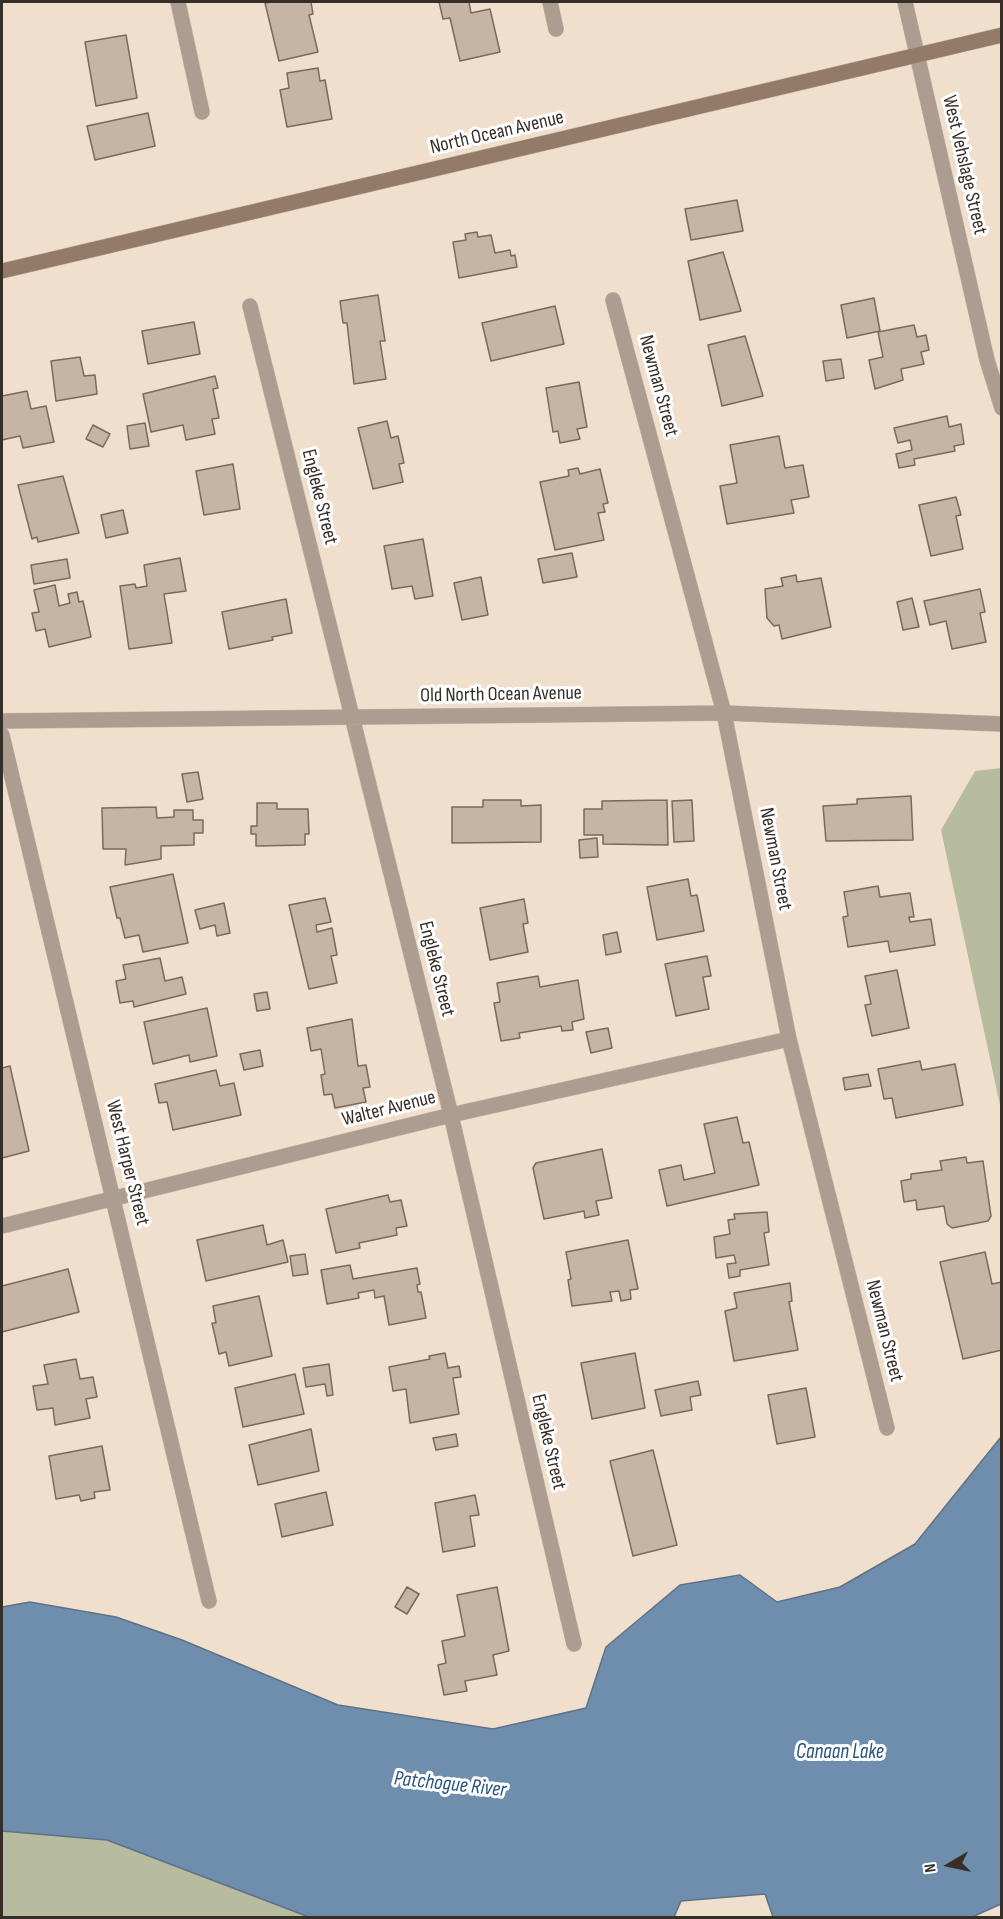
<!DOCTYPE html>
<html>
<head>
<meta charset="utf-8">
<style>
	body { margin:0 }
	#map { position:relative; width:1003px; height:1919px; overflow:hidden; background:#f1dfcd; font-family:"Sofia Sans Condensed",sans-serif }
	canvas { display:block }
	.frame { position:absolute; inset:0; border:3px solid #362f28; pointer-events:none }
	.north { position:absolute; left:919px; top:1835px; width:60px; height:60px; -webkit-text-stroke:4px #fff; paint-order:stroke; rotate:261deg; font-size:16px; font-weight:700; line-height:24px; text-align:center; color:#362f28 }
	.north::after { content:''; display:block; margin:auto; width:21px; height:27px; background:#362f28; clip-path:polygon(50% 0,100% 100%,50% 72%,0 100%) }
</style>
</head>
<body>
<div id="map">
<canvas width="1003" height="1919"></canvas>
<div class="frame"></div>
<div class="north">N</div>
</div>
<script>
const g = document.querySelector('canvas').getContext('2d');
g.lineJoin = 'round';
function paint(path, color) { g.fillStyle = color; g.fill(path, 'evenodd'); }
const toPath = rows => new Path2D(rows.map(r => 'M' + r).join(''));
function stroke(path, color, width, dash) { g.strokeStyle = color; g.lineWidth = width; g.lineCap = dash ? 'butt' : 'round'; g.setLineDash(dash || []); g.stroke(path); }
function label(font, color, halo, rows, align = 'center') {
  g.font = font + ' "Sofia Sans Condensed",sans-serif'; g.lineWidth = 6; g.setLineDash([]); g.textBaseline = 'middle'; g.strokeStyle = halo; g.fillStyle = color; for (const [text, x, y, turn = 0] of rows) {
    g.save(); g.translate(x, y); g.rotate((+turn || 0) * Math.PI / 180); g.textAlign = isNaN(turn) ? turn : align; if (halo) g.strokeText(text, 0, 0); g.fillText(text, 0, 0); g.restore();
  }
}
const green = toPath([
	[1001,768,1002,768,1001,1110,941,830,975,771],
	[2,1831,107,1840,309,1917,2,1917]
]);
const water = toPath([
	[1001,1437,1001,1904,972,1917,773,1917,765,1894,681,1901,674,1917,309,1917,107,1840,2,1831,2,1607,30,1602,116,1617,182,1640,338,1705,493,1729,586,1708,606,1647,680,1585,740,1575,777,1602,840,1587,915,1544,1001,1437]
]);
const building = toPath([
	[272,2,311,2,313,14,309,15,318,52,279,61,265,3,272,2],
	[439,2,469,2,471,13,490,9,500,52,460,61,450,18,443,19,439,2],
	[126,35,137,98,96,106,85,42,126,35],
	[318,68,320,81,325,80,332,119,287,127,280,90,289,88,287,73,318,68],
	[148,113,155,146,95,160,87,126,148,113],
	[737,200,743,231,691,240,685,209,737,200],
	[477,232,478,237,491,235,495,253,510,250,511,256,515,255,517,267,459,278,453,242,466,240,465,234,477,232],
	[723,252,741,311,700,320,688,261,723,252],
	[378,295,385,341,380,341,386,379,354,384,347,323,343,323,340,301,378,295],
	[874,298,880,331,847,338,841,305,874,298],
	[555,306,564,344,491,361,482,323,555,306],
	[194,322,200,354,148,364,142,331,194,322],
	[914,325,917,337,926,335,929,350,921,352,924,364,901,369,903,380,875,389,869,360,883,357,878,332,914,325],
	[745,336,763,396,722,406,708,345,745,336],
	[80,357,84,376,95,375,97,394,56,401,51,361,80,357],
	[841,359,844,378,826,381,823,361,841,359],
	[215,376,218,388,213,389,219,418,212,419,215,434,186,440,183,425,151,432,143,394,215,376],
	[579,382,587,427,577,429,580,439,560,443,558,431,553,432,546,388,579,382],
	[27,391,31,409,46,406,54,442,23,448,20,436,2,440,2,396,27,391],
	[947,416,949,427,961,424,964,444,954,446,955,451,914,459,915,465,899,468,896,454,912,450,910,440,898,443,894,428,947,416],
	[387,421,391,438,398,436,404,463,399,464,403,482,373,489,358,428,387,421],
	[145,423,149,446,130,449,127,426,145,423],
	[93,425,110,434,103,447,86,439,93,425],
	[779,436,785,468,803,465,809,497,791,500,794,513,727,524,720,486,737,483,730,445,779,436],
	[233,464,240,509,204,515,196,471,233,464],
	[578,468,580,474,600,469,608,503,603,504,605,512,598,513,604,540,555,550,540,482,569,476,568,470,578,468],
	[63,476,79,533,38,542,37,537,32,539,18,485,63,476],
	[956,497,961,515,956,516,963,549,931,556,919,505,956,497],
	[123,510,128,533,106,538,101,515,123,510],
	[423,539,433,596,415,599,412,586,392,589,384,546,423,539],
	[572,553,577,577,543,583,538,559,572,553],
	[180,558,186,591,164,594,172,643,129,649,120,586,135,584,136,588,147,586,144,565,180,558],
	[67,559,70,578,34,584,31,565,67,559],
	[796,575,797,582,821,578,831,627,782,639,779,625,774,626,767,618,765,589,783,586,781,578,796,575],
	[481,577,488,615,462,620,454,583,481,577],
	[55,585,59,606,70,603,68,594,77,592,79,602,83,601,91,637,49,647,45,629,36,631,32,613,39,612,34,590,55,585],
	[980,589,985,612,980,613,986,642,952,649,946,621,930,625,924,601,980,589],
	[912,598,919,627,903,630,897,602,912,598],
	[286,599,292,633,272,637,273,640,229,649,222,612,286,599],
	[198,772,203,799,187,802,182,774,198,772],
	[911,796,913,840,826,841,823,806,857,804,857,799,911,796],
	[483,800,521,800,521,806,541,805,541,842,452,843,452,807,483,807,483,800],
	[667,800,668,845,603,844,603,835,584,835,584,809,602,809,602,801,667,800],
	[692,800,694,841,674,842,672,801,692,800],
	[257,803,277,803,277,809,308,809,309,834,305,834,305,845,256,846,256,834,251,834,251,826,257,826,257,803],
	[156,807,157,818,174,817,174,810,193,810,193,820,203,820,203,833,194,833,194,845,161,846,161,859,125,865,126,849,103,849,102,808,156,807],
	[597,838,598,857,580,858,579,840,597,838],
	[173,874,188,943,143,952,139,935,125,938,120,918,117,918,110,887,173,874],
	[688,879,691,896,697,895,704,931,657,940,647,887,688,879],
	[878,886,880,897,910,893,914,917,909,917,910,922,931,919,935,945,890,952,888,941,848,947,843,917,848,916,844,892,878,886],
	[325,898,331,922,316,925,317,932,332,928,337,955,331,956,337,983,309,989,289,905,325,898],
	[524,899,528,923,523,924,528,952,490,960,480,908,524,899],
	[224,903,230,933,217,936,215,925,200,929,195,910,224,903],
	[617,932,621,952,606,955,603,935,617,932],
	[707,956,711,976,703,977,709,1009,676,1016,665,964,707,956],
	[160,958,165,981,182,977,186,994,134,1007,133,1001,120,1003,116,981,126,979,123,965,160,958],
	[897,970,909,1028,872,1036,865,1005,871,1004,865,976,897,970],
	[538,976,540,987,578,980,584,1019,572,1022,573,1030,562,1031,561,1026,519,1033,520,1038,501,1041,494,1003,500,1002,497,983,538,976],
	[267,992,270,1009,257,1011,254,994,267,992],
	[207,1008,217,1056,190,1062,189,1055,153,1064,144,1022,207,1008],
	[352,1019,358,1066,366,1065,370,1087,363,1088,366,1102,335,1108,332,1094,324,1095,321,1075,325,1074,321,1049,311,1051,307,1028,352,1019],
	[608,1028,612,1048,591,1053,586,1032,608,1028],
	[260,1050,263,1066,244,1070,240,1054,260,1050],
	[920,1061,922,1070,955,1064,963,1105,896,1118,892,1098,884,1099,878,1069,920,1061],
	[10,1066,29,1151,2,1158,2,1068,10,1066],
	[216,1070,220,1086,234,1083,241,1115,173,1130,167,1102,159,1103,155,1084,216,1070],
	[868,1074,871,1086,845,1090,843,1078,868,1074],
	[737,1117,743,1143,749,1142,759,1185,667,1206,659,1170,681,1165,684,1180,715,1173,704,1124,737,1117],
	[602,1149,612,1198,596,1201,599,1215,585,1218,584,1211,544,1219,533,1168,536,1163,602,1149],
	[966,1157,967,1163,983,1161,991,1216,988,1221,952,1228,947,1224,944,1206,917,1210,916,1200,904,1202,901,1181,911,1179,911,1174,942,1170,940,1161,966,1157],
	[388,1195,390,1202,401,1200,407,1226,396,1228,397,1235,359,1243,360,1248,336,1253,326,1209,388,1195],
	[767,1212,769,1232,764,1233,769,1265,740,1270,740,1276,729,1278,727,1264,736,1263,734,1255,716,1258,714,1237,730,1234,728,1220,735,1219,734,1214,767,1212],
	[263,1225,267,1245,283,1240,288,1262,206,1281,197,1240,263,1225],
	[628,1240,638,1289,630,1290,631,1299,621,1301,619,1291,610,1292,612,1301,572,1306,568,1280,571,1279,566,1252,628,1240],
	[985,1252,992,1284,1002,1282,1002,1350,963,1359,940,1262,985,1252],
	[305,1254,308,1274,293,1276,290,1256,305,1254],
	[350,1265,353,1279,417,1268,420,1284,417,1285,418,1292,421,1292,426,1318,389,1325,384,1296,375,1298,374,1290,358,1293,359,1298,327,1304,321,1270,350,1265],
	[68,1269,79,1312,2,1332,2,1286,68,1269],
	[790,1283,792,1301,789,1302,798,1350,734,1361,725,1311,737,1308,734,1293,790,1283],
	[259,1296,272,1356,229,1366,226,1352,219,1354,212,1323,216,1323,213,1306,259,1296],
	[445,1353,448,1368,459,1366,461,1377,453,1378,459,1414,410,1423,406,1389,393,1391,389,1367,430,1359,429,1356,445,1353],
	[635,1353,645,1408,592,1419,581,1363,635,1353],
	[76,1359,80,1379,93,1377,97,1397,86,1399,90,1418,55,1425,53,1408,37,1410,33,1386,48,1384,44,1365,76,1359],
	[329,1364,333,1395,327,1396,325,1384,306,1387,303,1368,329,1364],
	[295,1374,304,1414,243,1427,235,1388,295,1374],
	[698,1381,701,1395,690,1397,692,1410,661,1416,655,1390,698,1381],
	[806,1388,815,1437,777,1444,768,1395,806,1388],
	[311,1429,319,1471,258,1485,249,1445,311,1429],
	[456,1434,458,1446,436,1450,433,1438,456,1434],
	[102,1446,110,1490,94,1492,95,1498,81,1501,79,1495,56,1499,49,1456,102,1446],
	[653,1450,677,1545,633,1556,610,1461,653,1450],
	[326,1492,333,1525,282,1537,275,1504,326,1492],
	[475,1495,479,1515,470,1516,475,1546,443,1552,435,1503,475,1495],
	[407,1587,419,1594,407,1614,395,1607,407,1587],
	[497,1587,509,1651,493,1655,497,1675,465,1681,467,1691,444,1695,438,1665,446,1663,442,1641,465,1636,457,1595,497,1587]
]);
const minor = toPath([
	[178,2,202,112],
	[550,2,556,29],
	[905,2,987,360,1002,408],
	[613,300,724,713,789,1039,887,1428],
	[250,306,451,1115,574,1644],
	[2,721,724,713,1002,724],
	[2,735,209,1601],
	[2,1226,451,1115,789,1039]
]);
const secondary = toPath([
	[2,271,1002,35]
]);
const streetNames = [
	["North Ocean Avenue",497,133,-13],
	["West Vehslage Street",964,165,77],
	["Newman Street",658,386,75],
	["Engleke Street",319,497,76],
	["Old North Ocean Avenue",501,695,-1],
	["Newman Street",775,859,79],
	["Engleke Street",436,969,76],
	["Walter Avenue",389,1109,-14],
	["West Harper Street",127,1163,76],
	["Newman Street",884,1331,76],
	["Engleke Street",548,1442,77]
];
const waterNames = [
	["Canaan Lake",840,1753],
	["Patchogue River",450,1785,6]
];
paint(green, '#b7bc9f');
paint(water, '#6f8eae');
stroke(water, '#5e7286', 1.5);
paint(building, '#c6b4a4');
stroke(building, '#7a6a5a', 1.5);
stroke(minor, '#ccbcac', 16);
stroke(secondary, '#ccbcac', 16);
stroke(minor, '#ad9d90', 15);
stroke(secondary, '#937b68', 15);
label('20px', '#362f28', '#fff', streetNames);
label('italic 21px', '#275481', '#fff', waterNames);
</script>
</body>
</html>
